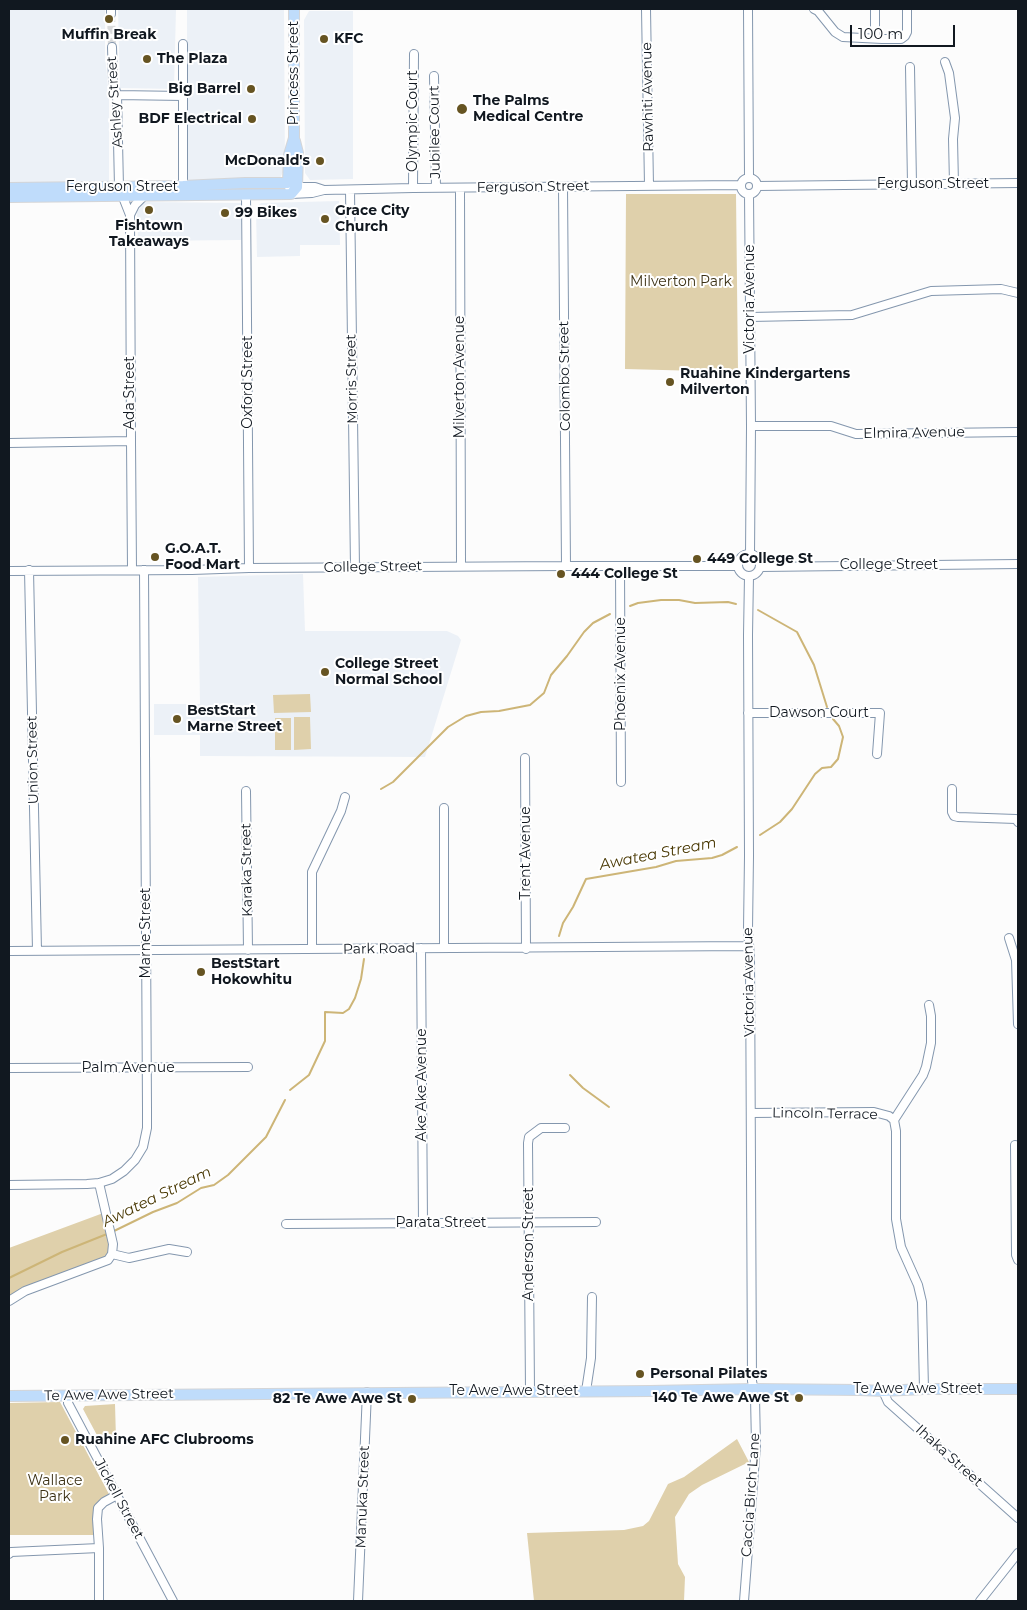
<!DOCTYPE html>
<html>
<head>
<meta charset="utf-8">
<style>
	body { margin:0 }
	#map { position:relative; width:1027px; height:1610px; overflow:hidden; background:#fcfcfc; font-family:Montserrat,sans-serif }
	canvas { display:block }
	.frame { position:absolute; inset:0; border:10px solid #111820; pointer-events:none }
	.scale { position:absolute; left:850px; top:25px; width:105px; height:22px; box-sizing:border-box; border:2px solid #111820; border-top:0; padding-left:6px; font-size:15px; line-height:18px; white-space:nowrap; color:#111820; -webkit-text-stroke:4px #fff; paint-order:stroke }
</style>
</head>
<body>
<div id="map">
<canvas width="1027" height="1610"></canvas>
<div class="frame"></div>
<div class="scale">100 m</div>
</div>
<script>
const g = document.querySelector('canvas').getContext('2d');
g.lineJoin = 'round';
function paint(path, color) { g.fillStyle = color; g.fill(path, 'evenodd'); }
const toPath = rows => new Path2D(rows.map(r => 'M' + r).join(''));
function stroke(path, color, width, dash) { g.strokeStyle = color; g.lineWidth = width; g.lineCap = dash ? 'butt' : 'round'; g.setLineDash(dash || []); g.stroke(path); }
function label(font, color, halo, rows, align = 'center') {
  g.font = font + ' Montserrat,sans-serif'; g.lineWidth = 4; g.setLineDash([]); g.textBaseline = 'middle'; g.strokeStyle = halo; g.fillStyle = color; for (const [text, x, y, turn = 0] of rows) {
    g.save(); g.translate(x, y); g.rotate((+turn || 0) * Math.PI / 180); g.textAlign = isNaN(turn) ? turn : align; if (halo) g.strokeText(text, 0, 0); g.fillText(text, 0, 0); g.restore();
  }
}
const built = toPath([
	[9,9,105,9,105,55,109,99,109,183,9,183],
	[118,9,176,9,174,89,120,88],
	[187,9,284,9,285,168,279,180,187,182],
	[309,11,353,11,353,179,310,180,305,173,304,20],
	[339,201,340,245,300,245,300,256,257,257,256,212,259,205,261,203],
	[144,202,242,203,241,240,138,241,137,212],
	[303,574,305,631,447,631,458,636,461,640,425,757,200,756,200,735,154,735,154,704,200,704,198,577]
]);
const green = toPath([
	[626,194,736,194,738,372,625,369],
	[310,694,311,712,274,713,273,695],
	[294,717,310,717,311,749,294,750],
	[275,718,291,718,291,750,275,750],
	[106,1212,113,1244,108,1260,9,1301,9,1248],
	[60,1402,110,1496,100,1505,98,1535,9,1535,9,1403],
	[115,1404,116,1439,99,1439,83,1409,85,1406],
	[737,1439,749,1462,702,1485,689,1494,675,1517,678,1564,685,1577,684,1601,534,1601,527,1533,624,1530,643,1526,649,1521,668,1484,684,1477]
]);
const stream = toPath([
	[630,606,638,603,661,600,679,600,695,603,728,602,736,604],
	[758,610,797,632,814,665,827,707],
	[381,789,393,782,448,727,466,716,481,712,499,711,530,705,544,693,551,675,567,656,584,632,593,623,610,614],
	[760,835,780,822,792,809,815,774,822,768,831,767,838,759,843,737,839,726,833,719],
	[559,936,563,923,573,907,586,879,656,867,676,861,712,858,722,855,737,847],
	[570,1075,583,1088,609,1107],
	[290,1090,309,1075,325,1041,325,1012,343,1013,349,1009,355,998,361,979,364,959],
	[112,1232,153,1212,177,1203,201,1188,214,1185,228,1175,266,1137,285,1100],
	[9,1278,62,1252,107,1234]
]);
const minorTunnel = toPath([
	[111,14,112,47]
]);
const minor = toPath([
	[111,9,111,14],
	[646,9,649,186],
	[748,9,749,177],
	[814,9,818,11,835,32,843,37,882,39,901,39,905,36,907,32,907,9],
	[875,38,875,9],
	[112,47,113,81,117,95,119,187,130,215],
	[945,62,949,73,955,118,953,139,954,184],
	[910,67,912,184],
	[434,76,436,188],
	[117,95,183,96],
	'741 186a8 8 0 1 1 16 0a8 8 0 1 1-16 0Z',
	[288,183,291,194,312,193,324,190,413,188,741,185],
	[292,185,297,187,315,187,324,190],
	[183,186,183,44],
	[757,186,1018,183],
	[563,187,566,566],
	[413,188,414,54],
	[460,188,461,566],
	[350,190,355,568],
	[749,194,751,426,750,555],
	[246,196,249,568],
	[750,317,852,315,931,291,1001,289,1018,293],
	[751,426,831,426,856,434,1018,432],
	[9,443,131,441],
	'738 565a11 11 0 1 1 22 0a11 11 0 1 1-22 0Z',
	[620,567,621,782],
	[760,567,1018,564],
	[29,570,37,951],
	[132,570,131,441,130,215,135,205,145,195],
	[9,571,192,570,249,568,566,566,738,566],
	[748,713,880,713,877,754],
	[525,758,526,949],
	[952,789,952,812,954,816,958,817,1016,819,1018,822],
	[246,791,248,950],
	[1009,938,1016,960,1018,1024],
	[421,948,423,1223],
	[444,948,444,808],
	[312,949,312,872,341,811,345,797],
	[9,951,748,946],
	[9,1068,248,1067],
	[751,1113,874,1112,889,1116,894,1120,896,1131,896,1219,901,1247,918,1285,922,1302,924,1389],
	[894,1120,923,1075,926,1067,931,1043,931,1016,929,1005],
	[1015,1145,1016,1255,1018,1260],
	[9,1185,87,1184,99,1183,112,1179,124,1171,135,1160,143,1147,147,1128,147,1109,144,570],
	[286,1224,596,1222],
	[112,1254,129,1258,169,1249,187,1252],
	[9,1301,25,1291,108,1260,112,1254,113,1244,99,1183],
	[530,1391,528,1143,529,1137,541,1128,565,1128],
	[586,1391,591,1358,592,1297],
	[883,1391,888,1402,1018,1518],
	[68,1396,68,1403,173,1601],
	[9,1554,11,1552,99,1548],
	[99,1601,99,1548,97,1519,98,1508,104,1502,117,1495],
	[358,1601,367,1392],
	[744,1601,756,1445,755,1397,752,1381,750,958,748,929,749,856,748,635,749,576],
	[980,1601,1018,1553]
]);
const major = toPath([
	[9,188,183,186,245,183,288,183,289,155,294,138,294,9],
	[9,197,291,194,297,187,298,153,295,141],
	[9,1396,650,1391,753,1389,860,1390,883,1391,924,1389,1018,1389]
]);
const markers = [
	[109,19,5,"#665422"],
	[324,39,5,"#665422"],
	[147,59,5,"#665422"],
	[251,89,5,"#665422"],
	[462,109,6,"#665422"],
	[252,119,5,"#665422"],
	[320,161,5,"#665422"],
	[149,210,5,"#665422"],
	[225,213,5,"#665422"],
	[325,219,5,"#665422"],
	[670,382,5,"#665422"],
	[155,557,5,"#665422"],
	[697,559,5,"#665422"],
	[561,574,5,"#665422"],
	[325,672,5,"#665422"],
	[177,719,5,"#665422"],
	[201,972,5,"#665422"],
	[640,1374,5,"#665422"],
	[799,1398,5,"#665422"],
	[412,1399,5,"#665422"],
	[65,1440,5,"#665422"]
];
const poiNames = [
	["Muffin Break",109,35,"center"],
	["KFC",334,39],
	["The Plaza",157,59],
	["Big Barrel",241,89,"right"],
	["The Palms",473,101],
	["Medical Centre",473,117],
	["BDF Electrical",242,119,"right"],
	["McDonald's",310,161,"right"],
	["Grace City",335,211],
	["Church",335,227],
	["99 Bikes",235,213],
	["Fishtown",149,226,"center"],
	["Takeaways",149,242,"center"],
	["Ruahine Kindergartens",680,374],
	["Milverton",680,390],
	["G.O.A.T.",165,549],
	["Food Mart",165,565],
	["449 College St",707,559],
	["444 College St",571,574],
	["College Street",335,664],
	["Normal School",335,680],
	["BestStart",187,711],
	["Marne Street",187,727],
	["BestStart",211,964],
	["Hokowhitu",211,980],
	["Personal Pilates",650,1374],
	["140 Te Awe Awe St",789,1398,"right"],
	["82 Te Awe Awe St",402,1399,"right"],
	["Ruahine AFC Clubrooms",75,1440]
];
const streetNames = [
	["Princess Street",294,73,-90],
	["Rawhiti Avenue",648,97,-91],
	["Ashley Street",115,102,-94],
	["Olympic Court",413,121,-90],
	["Jubilee Court",435,132,-91],
	["Ferguson Street",933,184],
	["Ferguson Street",122,187],
	["Ferguson Street",533,187,-1],
	["Victoria Avenue",750,299,-90],
	["Colombo Street",565,376,-91],
	["Milverton Avenue",460,377,-90],
	["Morris Street",352,379,-91],
	["Oxford Street",248,382,-90],
	["Ada Street",130,393,-90],
	["Elmira Avenue",914,433,-1],
	["College Street",889,565],
	["College Street",373,567,-1],
	["Phoenix Avenue",621,674,-90],
	["Dawson Court",819,713],
	["Union Street",33,760,-91],
	["Trent Avenue",526,853,-90],
	["Karaka Street",247,870,-91],
	["Marne Street",146,933,-90],
	["Park Road",379,949,-1],
	["Victoria Avenue",749,982,-91],
	["Palm Avenue",128,1068],
	["Ake Ake Avenue",422,1085,-90],
	["Lincoln Terrace",825,1114,1],
	["Parata Street",441,1223],
	["Anderson Street",529,1244,-90],
	["Te Awe Awe Street",918,1389],
	["Te Awe Awe Street",514,1391],
	["Te Awe Awe Street",109,1395,-1],
	["Ihaka Street",949,1456,42],
	["Caccia Birch Lane",751,1495,-86],
	["Manuka Street",363,1497,-88],
	["Jickell Street",119,1499,62]
];
const parkNames = [
	["Milverton Park",681,282],
	["Wallace",55,1481],
	["Park",55,1497]
];
const waterNames = [
	["Awatea Stream",658,854,-11],
	["Awatea Stream",157,1197,-26]
];
paint(built, '#ecf1f7');
paint(green, '#dfd0ab');
stroke(stream, '#cdb577', 2);
stroke(minorTunnel, '#d9dadb', 8, [8, 4]);
stroke(minor, '#8497ae', 10);
stroke(major, '#d4d5d7', 12);
stroke(minor, '#fff', 8);
stroke(major, '#bfdcfb', 10);
for (const [x, y, r, color] of markers) { const dot = new Path2D(); dot.arc(x, y, r, 0, 2 * Math.PI); g.fillStyle = color; g.fill(dot); stroke(dot, '#fff', 2); }
label('bold 14px', '#111820', '#fff', poiNames, 'left');
label('14px', '#111820', '#fff', streetNames);
label('14px', '#3c3115', '#fff', parkNames);
label('italic 15px', '#483702', '#fff', waterNames);
</script>
</body>
</html>
